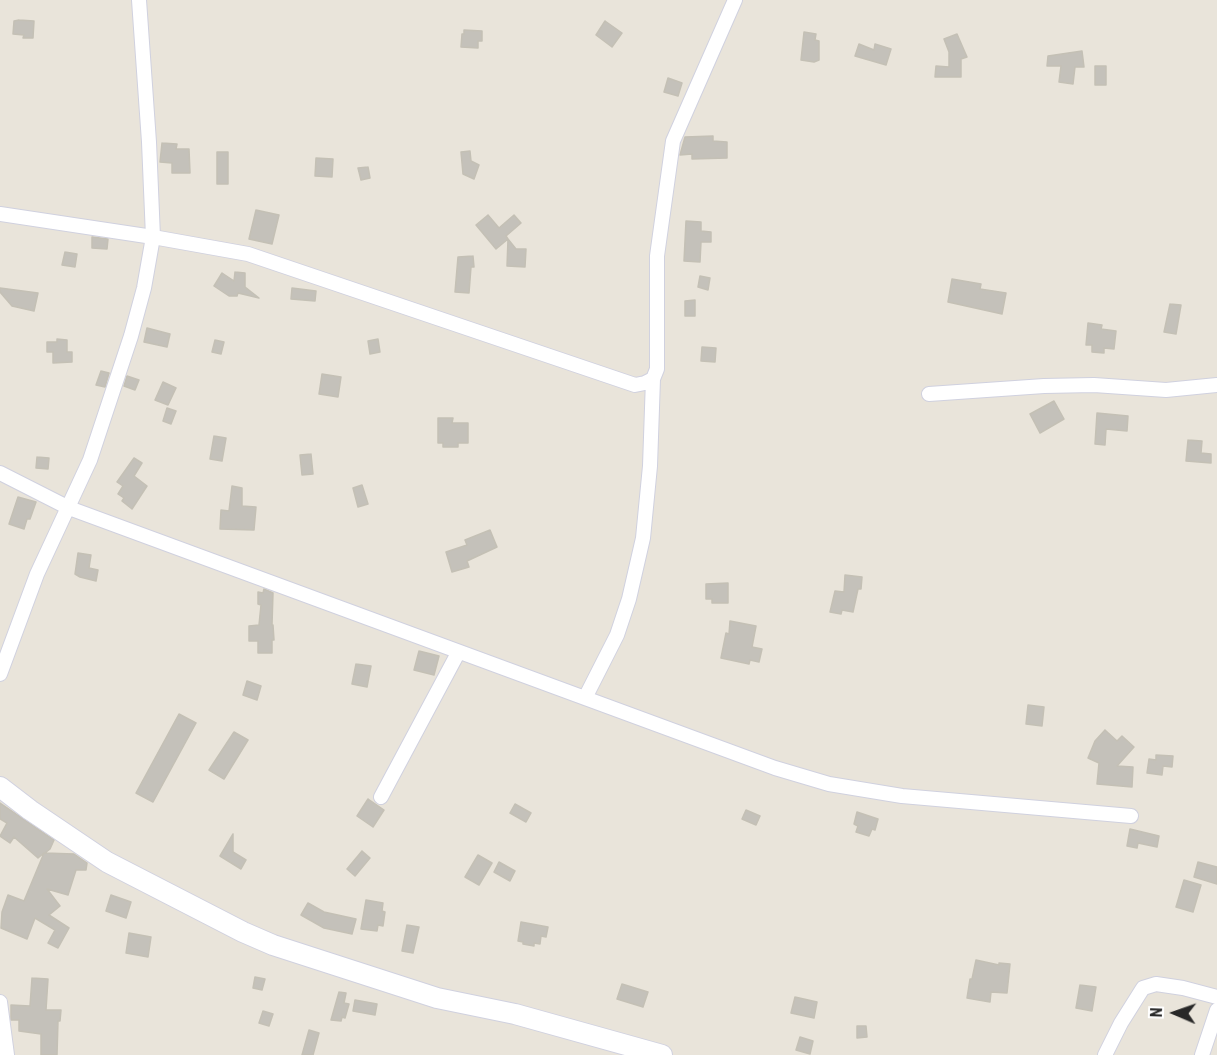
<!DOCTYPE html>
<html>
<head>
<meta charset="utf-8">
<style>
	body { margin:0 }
	#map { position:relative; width:1217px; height:1055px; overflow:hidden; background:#e9e4da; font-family:"Roboto Condensed",sans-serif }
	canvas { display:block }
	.north { position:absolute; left:1145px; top:983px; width:60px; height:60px; -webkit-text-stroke:4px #fff; paint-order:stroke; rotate:272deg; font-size:16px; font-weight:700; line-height:24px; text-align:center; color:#282828 }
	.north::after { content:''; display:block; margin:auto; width:21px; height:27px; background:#282828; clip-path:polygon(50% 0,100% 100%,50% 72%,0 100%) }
</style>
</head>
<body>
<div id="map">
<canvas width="1217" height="1055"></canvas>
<div class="north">N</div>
</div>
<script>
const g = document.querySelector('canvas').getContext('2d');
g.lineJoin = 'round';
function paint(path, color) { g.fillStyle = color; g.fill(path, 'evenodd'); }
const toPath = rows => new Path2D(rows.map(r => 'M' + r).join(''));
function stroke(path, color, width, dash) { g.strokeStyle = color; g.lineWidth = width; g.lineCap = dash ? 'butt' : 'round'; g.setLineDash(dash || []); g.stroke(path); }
const building = toPath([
	[19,20,34,21,33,38,23,38,24,35,13,34,14,21,19,20],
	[605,21,622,33,612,47,596,35,605,21],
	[464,30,482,31,482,41,478,41,478,48,461,47,462,34,464,34,464,30],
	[804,32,816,34,815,40,819,41,819,60,814,62,801,60,804,32],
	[957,34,967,57,961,59,961,77,935,77,936,66,949,67,949,52,944,39,957,34],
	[859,44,874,50,875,44,891,49,886,65,855,56,859,44],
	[1082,51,1084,67,1075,67,1073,84,1059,82,1061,66,1047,66,1048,56,1082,51],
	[1095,66,1106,66,1106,85,1095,85,1095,66],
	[668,78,682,83,678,96,664,92,668,78],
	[713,136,713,141,727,142,727,158,692,159,692,154,680,155,685,137,713,136],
	[162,143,177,144,176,149,189,149,190,173,172,173,172,163,160,162,162,143],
	[470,151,471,161,479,165,474,179,463,174,461,152,470,151],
	[217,152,228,152,228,184,217,184,217,152],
	[316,158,333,159,332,177,315,176,316,158],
	[368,167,370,178,361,180,358,168,368,167],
	[256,210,279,215,272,244,249,239,256,210],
	[488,215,499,228,514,215,521,223,506,236,508,239,496,249,476,225,488,215],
	[686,221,701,222,701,231,711,232,711,242,701,242,700,262,684,261,686,221],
	[92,237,108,239,107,249,92,248,92,237],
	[508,239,516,249,526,249,525,267,507,266,508,239],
	[65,252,77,254,75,267,62,265,65,252],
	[473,256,474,267,471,267,469,293,455,292,458,257,473,256],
	[235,272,245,273,245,287,259,298,238,293,237,296,229,296,214,286,222,273,234,281,235,272],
	[700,276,710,278,708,290,698,287,700,276],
	[952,279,981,284,980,289,1006,293,1002,314,948,302,952,279],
	[0,288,38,293,34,311,12,306,0,292,0,288],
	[292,288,316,291,315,301,291,299,292,288],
	[695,300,695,316,685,316,685,301,695,300],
	[1170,304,1181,305,1176,334,1164,332,1170,304],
	[1088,323,1102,325,1101,329,1116,331,1114,349,1104,348,1104,353,1092,352,1092,345,1086,345,1088,323],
	[147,328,170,334,167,347,144,342,147,328],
	[57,339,67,340,67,352,72,352,72,362,53,363,53,352,47,352,47,342,57,342,57,339],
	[378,339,380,352,370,354,368,341,378,339],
	[215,340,224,342,221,354,212,352,215,340],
	[702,347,716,348,715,362,701,361,702,347],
	[101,371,109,373,105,387,96,385,101,371],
	[322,374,341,377,338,397,319,394,322,374],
	[127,376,139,380,135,390,124,386,127,376],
	[163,382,176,388,168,405,155,400,163,382],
	[1054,401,1064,419,1040,433,1030,414,1054,401],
	[167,408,176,411,171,424,163,421,167,408],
	[1097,413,1128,416,1127,431,1106,429,1105,445,1095,444,1097,413],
	[438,418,453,418,452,423,468,423,468,443,458,443,458,447,443,447,443,443,438,443,438,418],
	[214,436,226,438,222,461,210,459,214,436],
	[1188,440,1202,441,1201,453,1211,454,1211,463,1186,461,1188,440],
	[311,454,313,474,302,475,300,455,311,454],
	[37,457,49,458,48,469,36,468,37,457],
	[134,458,142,463,134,476,147,486,132,509,122,501,124,498,118,494,123,486,117,482,134,458],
	[362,485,368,504,358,507,353,488,362,485],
	[232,486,242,488,242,506,256,507,254,530,220,529,221,510,229,511,232,486],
	[18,497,36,502,30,519,27,519,24,529,9,524,18,497],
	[490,530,497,547,467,561,469,567,452,572,446,552,467,545,465,540,490,530],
	[78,553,91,555,89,568,98,570,96,581,80,577,75,574,78,553],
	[845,575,862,577,861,589,858,589,853,612,842,610,841,614,830,612,835,591,844,592,845,575],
	[728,583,728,603,712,603,712,599,706,599,706,584,728,583],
	[264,589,273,593,272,625,273,625,274,640,272,640,272,653,258,653,258,641,249,641,249,626,259,625,261,605,258,604,258,592,263,593,264,589],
	[730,621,756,626,752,647,762,649,759,662,750,660,749,664,721,658,726,633,729,634,730,621],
	[419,651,439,656,434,675,414,670,419,651],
	[356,664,371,666,367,687,352,684,356,664],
	[247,681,261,686,257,700,243,695,247,681],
	[1028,705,1044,707,1042,726,1026,724,1028,705],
	[179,714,196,723,153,802,136,793,179,714],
	[1105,730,1117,741,1122,736,1134,747,1117,766,1133,767,1132,787,1097,784,1099,763,1088,758,1095,741,1105,730],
	[234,732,248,740,224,779,209,770,234,732],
	[1156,755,1173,756,1172,767,1163,766,1162,775,1147,773,1149,759,1156,760,1156,755],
	[368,799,384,810,373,827,357,816,368,799],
	[0,803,54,840,50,849,45,853,74,854,87,863,86,870,76,870,68,895,47,889,60,906,49,915,69,928,58,948,48,943,55,930,35,918,27,939,1,928,2,912,8,895,24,901,44,853,38,858,14,837,10,843,0,836,7,823,0,819,0,803],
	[515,804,531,813,526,822,510,813,515,804],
	[746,810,760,816,756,825,742,819,746,810],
	[857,812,878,819,875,830,872,829,869,836,856,832,858,826,854,824,857,812],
	[1130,829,1159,836,1157,847,1138,843,1137,848,1127,846,1130,829],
	[233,834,233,852,246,860,241,869,220,856,233,834],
	[362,851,370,858,355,876,347,869,362,851],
	[478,855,492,863,479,885,465,877,478,855],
	[499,862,515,871,510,881,494,872,499,862],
	[1198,862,1217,867,1217,884,1194,877,1198,862],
	[1184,880,1201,885,1193,912,1176,907,1184,880],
	[111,895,131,902,126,918,106,911,111,895],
	[366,900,383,903,382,911,385,912,383,926,378,925,377,931,361,929,366,900],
	[308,903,324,912,356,919,352,934,324,928,301,915,308,903],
	[521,922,548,927,546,937,541,936,540,944,534,943,534,946,523,944,523,942,518,941,521,922],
	[407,925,419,927,413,953,402,951,407,925],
	[129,933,151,937,148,957,126,953,129,933],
	[976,960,999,965,999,963,1010,964,1007,993,991,992,990,1002,967,998,970,979,972,979,976,960],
	[255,977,265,979,262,990,253,988,255,977],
	[32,978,48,979,46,1010,61,1010,60,1021,58,1021,57,1055,41,1055,41,1034,19,1031,19,1020,11,1020,11,1005,30,1006,32,978],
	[622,984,648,992,643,1007,617,999,622,984],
	[1080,985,1096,987,1092,1011,1076,1008,1080,985],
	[339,992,346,993,344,1003,349,1004,345,1018,342,1017,341,1021,331,1020,339,992],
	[795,997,817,1002,814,1018,791,1013,795,997],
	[355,1000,377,1004,375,1015,353,1011,355,1000],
	[263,1011,273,1014,269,1026,259,1023,263,1011],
	[857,1026,866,1026,867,1037,857,1038,857,1026],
	[309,1030,319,1033,313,1055,302,1055,309,1030],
	[800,1037,813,1041,810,1054,796,1050,800,1037]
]);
const street = toPath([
	[0,214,153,237,248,254,635,385,645,383,653,379,657,369,657,256,673,141,735,0],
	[929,394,1044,386,1094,385,1166,390,1217,385],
	[0,473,69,508,775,768,829,784,902,796,1131,816],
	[0,674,37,574,90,460,131,336,144,288,153,237,149,142,139,0],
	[585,698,617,635,629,599,643,538,650,466,653,379],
	[381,797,458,653],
	[0,1002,7,1055],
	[1105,1055,1121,1023,1143,988,1156,984,1183,988,1217,997],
	[1202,1055,1217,1010]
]);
const secondary = toPath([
	[0,787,30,810,107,862,243,932,273,945,437,998,515,1014,662,1055]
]);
paint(building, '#c4c1ba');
stroke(building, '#c4c0b5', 1.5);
stroke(street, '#d0d1df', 16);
stroke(secondary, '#d0d1df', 22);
stroke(street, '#fff', 14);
stroke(secondary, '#fff', 20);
</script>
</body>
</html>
